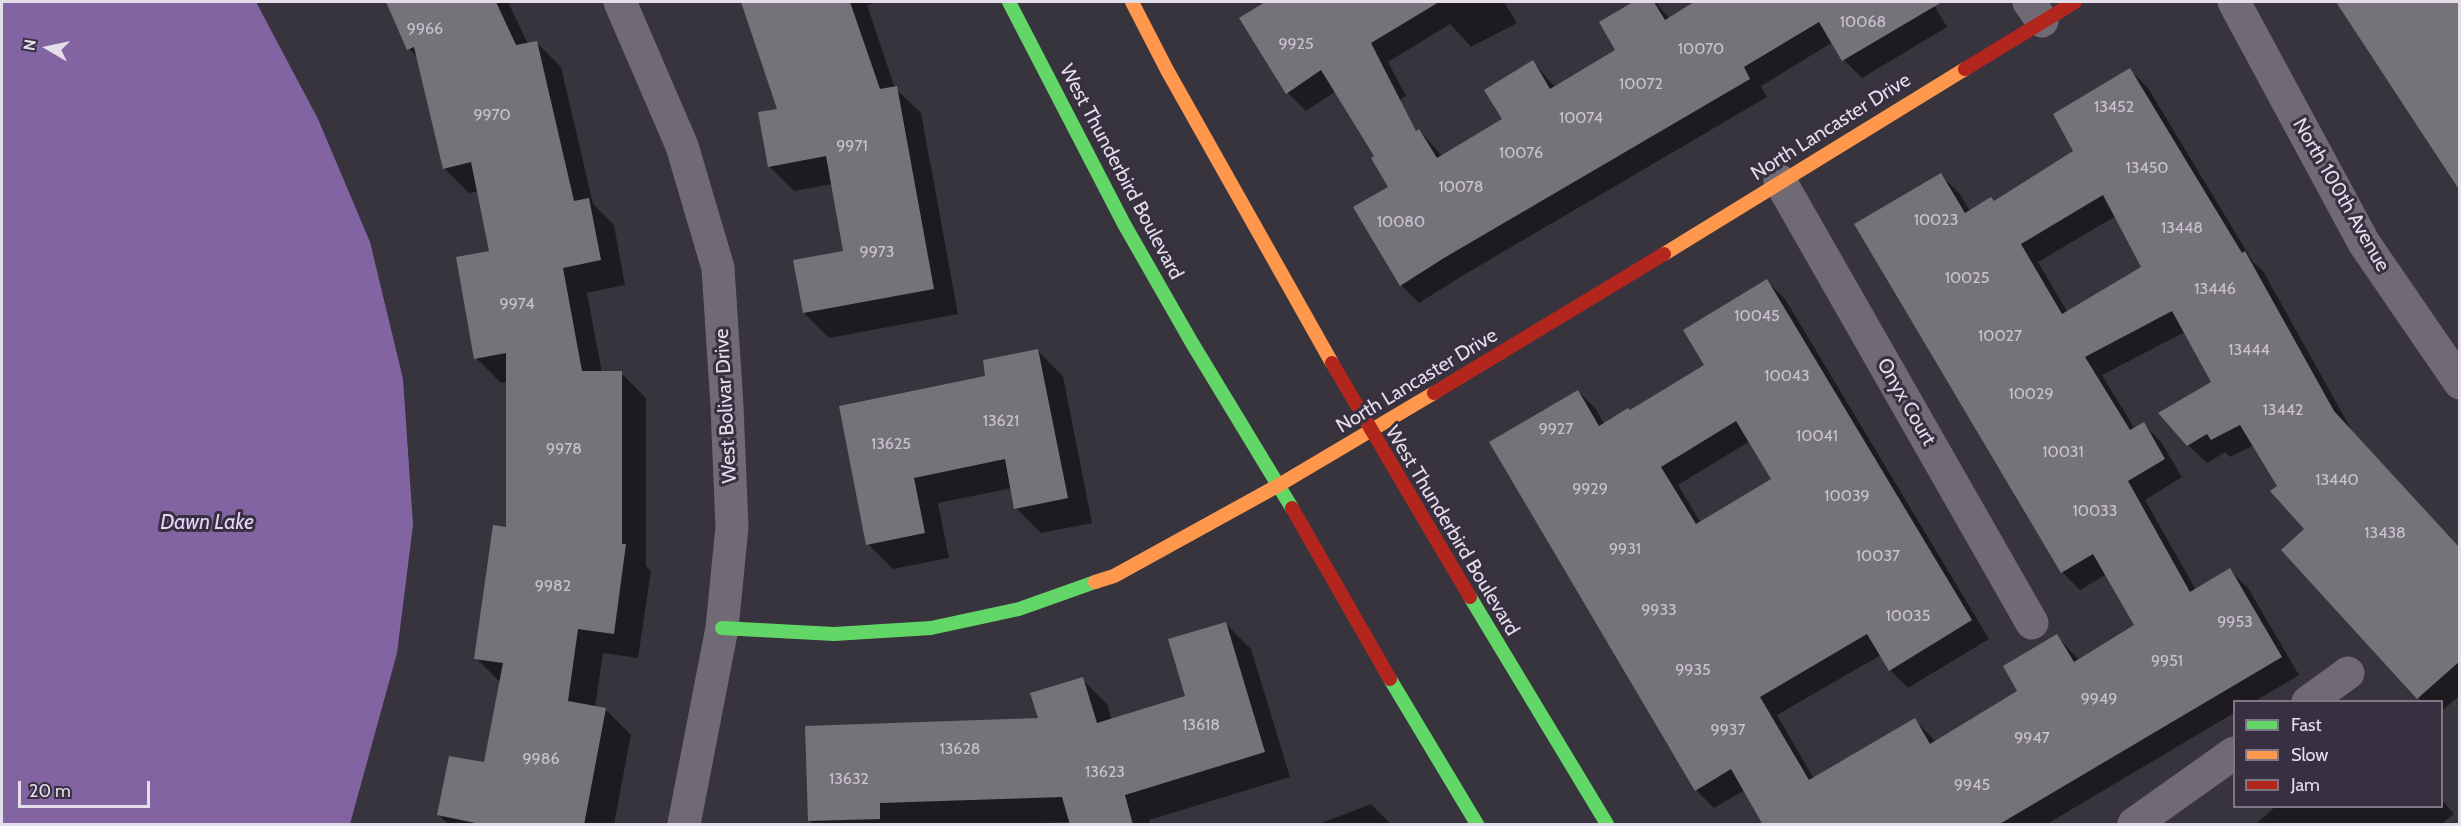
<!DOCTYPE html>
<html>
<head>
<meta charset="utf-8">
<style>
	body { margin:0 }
	#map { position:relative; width:2461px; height:826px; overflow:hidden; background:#38343d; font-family:Cabin,sans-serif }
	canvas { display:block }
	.frame { position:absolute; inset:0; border:3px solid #e3deea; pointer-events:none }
	.legend { position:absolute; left:2233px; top:700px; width:210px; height:108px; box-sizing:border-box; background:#383041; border:2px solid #7c7685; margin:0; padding:8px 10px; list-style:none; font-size:18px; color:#e3deea }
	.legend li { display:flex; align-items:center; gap:12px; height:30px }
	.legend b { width:30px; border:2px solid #7c7685 }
	.north { position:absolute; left:18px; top:18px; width:60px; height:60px; -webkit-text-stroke:4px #383041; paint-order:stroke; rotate:279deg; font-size:16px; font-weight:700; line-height:24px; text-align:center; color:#e3deea }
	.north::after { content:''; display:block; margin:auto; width:21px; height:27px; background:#e3deea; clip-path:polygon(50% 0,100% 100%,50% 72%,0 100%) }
	.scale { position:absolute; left:18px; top:781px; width:132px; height:27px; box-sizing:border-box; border:3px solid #e3deea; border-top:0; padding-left:8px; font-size:18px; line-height:21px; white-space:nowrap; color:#e3deea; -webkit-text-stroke:4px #383041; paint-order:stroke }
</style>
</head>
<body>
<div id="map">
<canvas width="2461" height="826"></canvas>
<div class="frame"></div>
<ul class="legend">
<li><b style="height:8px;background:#63d668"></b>Fast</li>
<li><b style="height:8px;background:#ff974d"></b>Slow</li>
<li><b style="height:8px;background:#b3261e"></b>Jam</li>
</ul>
<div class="north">N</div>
<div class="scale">20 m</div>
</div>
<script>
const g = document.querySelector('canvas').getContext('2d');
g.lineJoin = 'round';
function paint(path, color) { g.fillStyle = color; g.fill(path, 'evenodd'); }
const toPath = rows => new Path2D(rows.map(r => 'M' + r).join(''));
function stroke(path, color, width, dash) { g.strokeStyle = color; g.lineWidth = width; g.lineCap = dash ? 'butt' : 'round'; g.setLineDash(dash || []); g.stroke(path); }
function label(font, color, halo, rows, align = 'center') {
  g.font = font + ' Cabin,sans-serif'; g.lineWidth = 6; g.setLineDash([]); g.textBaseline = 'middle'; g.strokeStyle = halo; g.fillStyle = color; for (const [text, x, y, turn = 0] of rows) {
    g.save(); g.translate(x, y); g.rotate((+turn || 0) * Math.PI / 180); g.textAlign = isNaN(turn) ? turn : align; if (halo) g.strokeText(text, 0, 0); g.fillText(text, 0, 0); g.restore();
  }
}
const water = toPath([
	[2,2,256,2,318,119,370,242,403,379,413,525,397,653,350,824,2,824]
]);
const shadow = toPath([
	[387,2,508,2,528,44,536,42,561,67,593,204,614,225,625,285,587,293,602,373,621,373,646,398,646,566,651,571,638,658,603,653,595,708,606,710,631,735,614,824,448,824,439,815,485,764,501,683,476,658,507,529,508,382,501,383,476,358,491,252,479,191,469,193,444,168,419,59,409,49],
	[743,2,878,2,867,5,895,88,921,113,958,314,829,338,804,313,845,252,833,184,794,191,769,166,779,110],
	[1269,2,1504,2,1517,23,1471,47,1450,24,1388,62,1406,96,1396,102,1415,132,1419,130,1442,156,1504,119,1533,62,1555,87,1617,50,1601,22,1636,2,1655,2,1669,18,1697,2,1704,2,1714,11,1730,2,1932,2,1947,27,1862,78,1844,60,1833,42,1761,86,1767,97,1462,276,1419,303,1401,285,1355,208,1390,187,1376,156,1336,91,1306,111,1288,93,1241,19],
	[2338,2,2460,2,2460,188],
	[2130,70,2148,88,2253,262,2263,271,2352,431,2460,548,2460,695,2442,711,2442,702,2422,702,2418,697,2254,445,2230,457,2225,452,2207,463,2188,445,2213,382,2185,332,2102,375,2135,429,2143,424,2161,442,2182,477,2145,500,2196,590,2229,570,2248,588,2299,675,2254,702,2234,702,2234,713,2047,824,1765,824,1745,790,1714,808,1696,790,1578,391,1596,409,1604,424,1630,412,1706,365,1767,281,1785,299,1989,639,1908,688,1890,670,1881,655,1777,715,1814,779,1915,720,1936,742,2020,692,2057,636,2079,660,2136,626,2107,574,2080,590,2062,572,1940,175,1959,193,1970,211,1995,203,2075,151],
	[2116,216,2143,267,2068,313,2038,262],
	[1750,441,1773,480,1701,523,1678,485],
	[1037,350,1063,376,1092,523,1041,533,1016,508,1012,488,938,503,949,558,893,569,868,544,840,407,987,377],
	[1225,623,1251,649,1290,777,1149,820,1150,824,1072,824,1071,822,990,824,813,824,809,820,1040,720,1082,679,1107,704,1112,720,1187,697],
	[2442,800,2454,814,2441,824,2256,824,2276,806,2442,806],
	[1371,804,1391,824,1319,824]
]);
const building = toPath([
	[386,2,496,2,516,45,537,41,574,201,589,198,601,260,563,268,582,371,622,371,622,544,626,544,614,634,578,629,568,701,606,708,584,825,485,825,437,815,449,756,484,762,503,663,474,659,493,525,506,527,506,353,474,359,456,257,489,251,471,162,443,169,414,47,407,50],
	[741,2,850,2,880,89,897,86,934,289,803,313,793,260,843,251,826,156,768,167,758,112,777,109],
	[1265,2,1439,2,1371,43,1416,131,1419,129,1437,158,1502,119,1484,90,1533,60,1550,89,1615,50,1599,22,1633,2,1654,2,1665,20,1694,2,1942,2,1842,61,1819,22,1744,67,1750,79,1444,258,1400,286,1353,207,1388,187,1371,158,1374,156,1321,70,1286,94,1239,18],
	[2336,2,2460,2,2460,191],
	[2130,68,2242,253,2245,251,2334,411,2460,548,2460,661,2417,699,2281,550,2304,529,2270,491,2277,486,2240,425,2211,440,2207,434,2187,446,2158,413,2211,382,2172,311,2085,357,2130,430,2144,422,2165,459,2128,481,2190,592,2230,568,2282,657,1998,825,1763,825,1731,769,1695,791,1489,442,1578,390,1599,426,1628,408,1630,410,1704,365,1683,330,1767,279,1972,620,1889,671,1867,634,1760,697,1809,780,1915,718,1930,744,2017,691,2003,666,2057,634,2074,662,2134,625,2093,554,2061,573,1854,224,1941,173,1965,213,1991,197,1994,201,2073,151,2053,114],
	[2103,195,2141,267,2062,314,2021,244],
	[1736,421,1771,479,1696,524,1661,467],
	[1038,349,1068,498,1014,509,1005,459,914,478,925,533,866,545,839,406,985,376,983,360],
	[1226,622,1265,752,1125,795,1133,825,1070,825,1062,797,880,803,880,819,808,821,805,726,1038,718,1030,693,1083,677,1097,723,1185,696,1168,639]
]);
const street = toPath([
	[620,2,682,146,718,268,727,406,732,527,722,628,684,824],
	[2029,2,2042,21],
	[2234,2,2364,243,2460,383],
	[1780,181,2032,623],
	[2308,702,2348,673],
	[2134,824,2234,753]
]);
const fast = toPath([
	[1009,2,1124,224,1192,343,1292,508],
	[1470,597,1607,824],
	[722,628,834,634,931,628,1019,609,1095,582],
	[1390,679,1477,824]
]);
const slow = toPath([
	[1132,2,1167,70,1332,363],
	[1664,254,1965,69],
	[1095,582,1114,576,1279,485,1434,393]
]);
const jam = toPath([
	[1965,69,2075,2],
	[1332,363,1470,597],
	[1434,393,1664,254],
	[1292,508,1390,679]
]);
const numberNames = [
	["10068",1863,22],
	["9966",425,29],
	["9925",1296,44],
	["10070",1701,49],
	["10072",1641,84],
	["13452",2114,107],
	["9970",492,115],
	["10074",1581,118],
	["9971",852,146],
	["10076",1521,153],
	["13450",2147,168],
	["10078",1461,187],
	["10023",1936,220],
	["10080",1401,222],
	["13448",2182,228],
	["9973",877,252],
	["10025",1967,278],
	["13446",2215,289],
	["9974",517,304],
	["10045",1757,316],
	["10027",2000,336],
	["13444",2249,350],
	["10043",1787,376],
	["10029",2031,394],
	["13442",2283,410],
	["13621",1001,421],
	["9927",1556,429],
	["10041",1817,436],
	["13625",891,444],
	["9978",564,449],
	["10031",2063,452],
	["13440",2337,480],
	["9929",1590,489],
	["10039",1847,496],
	["10033",2095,511],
	["13438",2385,533],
	["9931",1625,549],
	["10037",1878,556],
	["9982",553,586],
	["9933",1659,610],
	["10035",1908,616],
	["9953",2235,622],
	["9951",2167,661],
	["9935",1693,670],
	["9949",2099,699],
	["13618",1201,725],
	["9937",1728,730],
	["9947",2032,738],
	["13628",960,749],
	["9986",541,759],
	["13623",1105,772],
	["13632",849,779],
	["9945",1972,785]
];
const streetNames = [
	["North Lancaster Drive",1831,127,-32],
	["West Thunderbird Boulevard",1121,172,62],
	["North 100th Avenue",2341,195,60],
	["North Lancaster Drive",1417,381,-31],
	["Onyx Court",1906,402,60],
	["West Bolivar Drive",726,406,-93],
	["West Thunderbird Boulevard",1452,531,59]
];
const waterNames = [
	["Dawn Lake",207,523]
];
paint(water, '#8364a3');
paint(shadow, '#0007');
paint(building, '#75727a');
stroke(street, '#6f6a74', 33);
stroke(fast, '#63d668', 14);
stroke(slow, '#ff974d', 14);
stroke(jam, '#b3261e', 14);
label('16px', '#c8c3ce', null, numberNames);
label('20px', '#e3deea', '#383041', streetNames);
label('italic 21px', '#e6d4fb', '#383041', waterNames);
</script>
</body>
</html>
